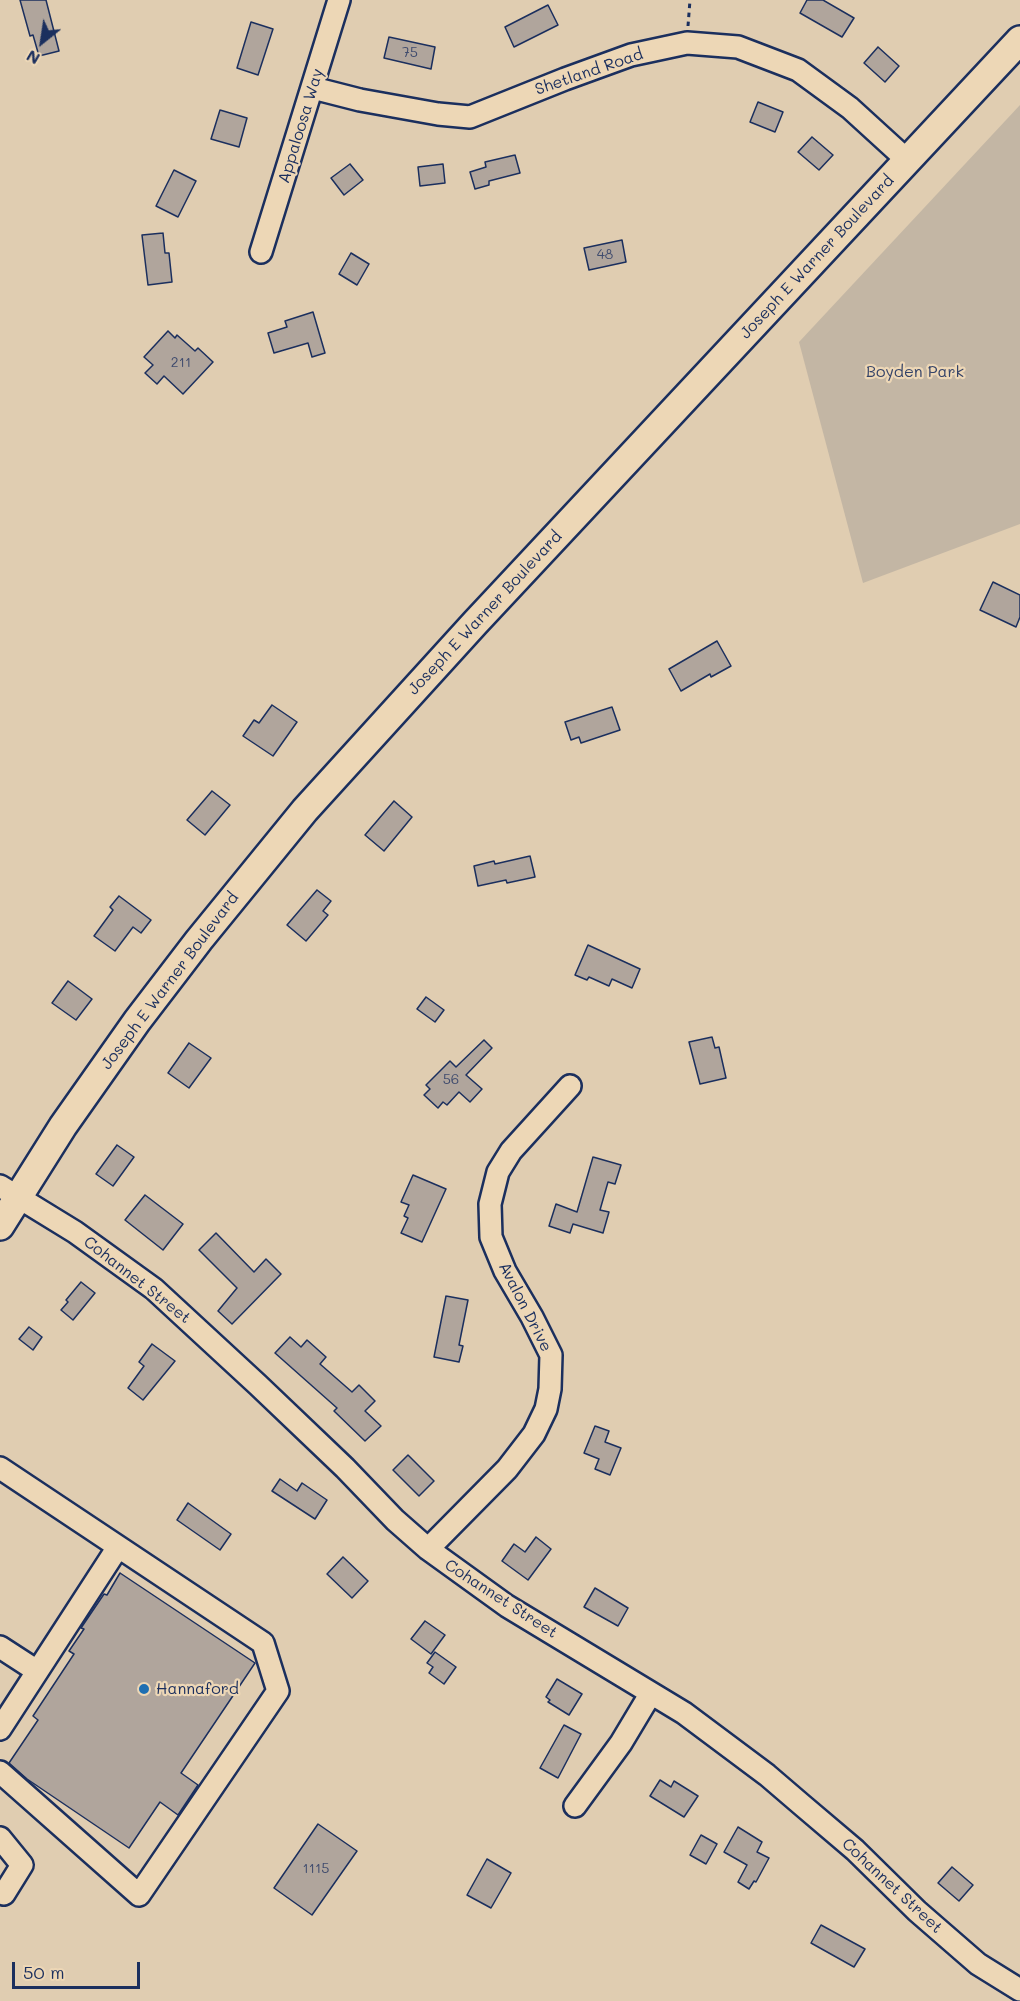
<!DOCTYPE html>
<html>
<head>
<meta charset="utf-8">
<style>
	body { margin:0 }
	#map { position:relative; width:1020px; height:2001px; overflow:hidden; background:#e0cdb1; font-family:Mali,sans-serif }
	canvas { display:block }
	.north { position:absolute; left:12px; top:12px; width:60px; height:60px; -webkit-text-stroke:4px #edd7b6; paint-order:stroke; rotate:210deg; font-size:16px; font-weight:700; line-height:24px; text-align:center; color:#1b2f5e }
	.north::after { content:''; display:block; margin:auto; width:21px; height:27px; background:#1b2f5e; clip-path:polygon(50% 0,100% 100%,50% 72%,0 100%) }
	.scale { position:absolute; left:12px; top:1962px; width:128px; height:27px; box-sizing:border-box; border:3px solid #1b2f5e; border-top:0; padding-left:8px; font-size:18px; line-height:21px; white-space:nowrap; color:#1b2f5e; -webkit-text-stroke:4px #edd7b6; paint-order:stroke }
</style>
</head>
<body>
<div id="map">
<canvas width="1020" height="2001"></canvas>
<div class="north">N</div>
<div class="scale">50 m</div>
</div>
<script>
const g = document.querySelector('canvas').getContext('2d');
g.lineJoin = 'round';
function paint(path, color) { g.fillStyle = color; g.fill(path, 'evenodd'); }
const toPath = rows => new Path2D(rows.map(r => 'M' + r).join(''));
function stroke(path, color, width, dash) { g.strokeStyle = color; g.lineWidth = width; g.lineCap = dash ? 'butt' : 'round'; g.setLineDash(dash || []); g.stroke(path); }
function label(font, color, halo, rows, align = 'center') {
  g.font = font + ' Mali,sans-serif'; g.lineWidth = 4.5; g.setLineDash([]); g.textBaseline = 'middle'; g.strokeStyle = halo; g.fillStyle = color; for (const [text, x, y, turn = 0] of rows) {
    g.save(); g.translate(x, y); g.rotate((+turn || 0) * Math.PI / 180); g.textAlign = isNaN(turn) ? turn : align; if (halo) g.strokeText(text, 0, 0); g.fillText(text, 0, 0); g.restore();
  }
}
const green = toPath([
	[1020,105,1020,524,863,583,799,342]
]);
const building = toPath([
	[20,0,46,0,59,51,39,56,33,35,30,36,20,0],
	[807,0,823,0,854,18,842,37,800,13,807,0],
	[548,5,558,25,514,47,505,27,548,5],
	[251,22,273,29,258,75,237,68,251,22],
	[389,37,435,47,431,69,384,58,389,37],
	[878,47,899,66,885,82,864,63,878,47],
	[758,102,783,112,775,132,750,122,758,102],
	[220,110,247,118,239,147,211,139,220,110],
	[812,137,833,155,819,170,798,152,812,137],
	[515,155,520,173,489,181,489,185,475,189,470,172,486,167,485,162,515,155],
	[350,164,363,180,344,195,331,178,350,164],
	[443,164,445,183,420,186,418,167,443,164],
	[174,170,196,181,178,217,156,206,174,170],
	[163,233,165,253,169,253,172,282,148,285,142,235,163,233],
	[622,240,626,262,589,270,584,248,622,240],
	[351,253,369,264,357,285,339,274,351,253],
	[313,312,325,353,312,357,308,343,274,353,268,333,287,327,285,321,313,312],
	[168,331,175,338,177,335,195,351,198,348,213,362,183,394,164,376,157,384,145,373,153,365,144,357,168,331],
	[993,582,1020,595,1020,617,1016,627,980,610,993,582],
	[717,641,731,666,711,677,710,674,681,691,669,669,717,641],
	[272,705,297,722,273,756,243,736,254,720,259,723,272,705],
	[612,707,620,730,581,743,579,737,571,740,565,722,612,707],
	[212,791,230,805,205,835,187,820,212,791],
	[394,801,412,817,384,851,365,835,394,801],
	[530,856,535,877,507,883,506,880,478,886,474,866,494,861,495,864,530,856],
	[317,890,331,901,323,911,328,915,306,941,287,925,317,890],
	[119,896,151,920,141,933,133,927,115,951,94,936,113,910,110,907,119,896],
	[588,945,640,969,632,988,612,979,609,986,589,977,587,980,575,975,588,945],
	[68,981,92,999,76,1020,52,1003,68,981],
	[426,997,444,1010,435,1022,417,1009,426,997],
	[712,1037,715,1048,719,1047,726,1078,700,1084,689,1042,712,1037],
	[484,1040,492,1048,466,1075,482,1089,470,1102,459,1092,447,1105,443,1102,438,1108,424,1095,430,1089,426,1085,450,1061,456,1067,484,1040],
	[189,1043,211,1058,189,1088,168,1073,189,1043],
	[117,1145,134,1157,113,1186,96,1174,117,1145],
	[593,1157,621,1165,615,1184,608,1182,600,1210,609,1212,603,1233,573,1224,570,1233,549,1226,556,1204,577,1212,593,1157],
	[413,1175,446,1189,422,1242,401,1233,408,1218,404,1216,409,1205,401,1202,413,1175],
	[145,1195,183,1224,163,1250,125,1220,145,1195],
	[216,1233,254,1272,266,1259,281,1274,232,1324,218,1311,237,1288,199,1250,216,1233],
	[81,1282,95,1293,73,1320,61,1310,68,1302,66,1300,81,1282],
	[446,1296,468,1300,459,1345,463,1346,459,1362,434,1357,446,1296],
	[29,1327,42,1337,33,1350,19,1339,29,1327],
	[290,1337,301,1347,307,1340,326,1357,320,1364,352,1392,359,1385,375,1401,365,1411,381,1426,365,1441,334,1411,337,1408,275,1353,290,1337],
	[152,1344,175,1361,143,1400,128,1388,144,1366,139,1362,152,1344],
	[595,1426,609,1431,605,1442,621,1448,610,1475,595,1469,599,1459,584,1453,595,1426],
	[408,1455,434,1481,419,1496,393,1470,408,1455],
	[280,1479,297,1491,302,1483,327,1500,315,1519,272,1491,280,1479],
	[188,1503,231,1534,220,1550,177,1520,188,1503],
	[536,1537,551,1549,528,1580,502,1561,514,1544,525,1552,536,1537],
	[343,1557,368,1581,352,1598,327,1574,343,1557],
	[120,1573,255,1663,181,1773,198,1785,178,1815,160,1802,129,1848,27,1779,9,1763,38,1720,33,1716,74,1654,69,1651,84,1629,81,1628,104,1594,107,1595,120,1573],
	[595,1588,628,1608,618,1626,584,1607,595,1588],
	[425,1621,445,1635,431,1654,411,1639,425,1621],
	[435,1652,456,1667,444,1684,429,1673,433,1667,427,1663,435,1652],
	[557,1679,582,1694,569,1715,548,1702,550,1700,546,1697,557,1679],
	[564,1725,581,1734,558,1778,540,1768,564,1725],
	[660,1780,671,1787,674,1781,698,1796,684,1817,650,1796,660,1780],
	[318,1824,357,1851,312,1915,274,1888,318,1824],
	[738,1827,762,1842,757,1852,769,1858,756,1882,754,1881,749,1889,738,1882,747,1865,724,1852,738,1827],
	[701,1835,717,1844,706,1864,690,1855,701,1835],
	[487,1859,511,1873,491,1908,467,1895,487,1859],
	[952,1867,973,1885,959,1901,938,1883,952,1867],
	[821,1925,865,1949,854,1967,811,1943,821,1925]
]);
const path = toPath([
	[688,26,690,0]
]);
const minor = toPath([
	[313,88,360,100,438,114,470,117,565,79,631,55,687,43,738,47,798,70,850,108,907,160],
	[261,252,339,0],
	[0,1186,75,1232,154,1289,258,1385,345,1468,395,1520,428,1549,507,1606,684,1713,767,1775,802,1805,855,1850,917,1911,978,1964,1020,1990],
	[0,1468,263,1643,278,1691,139,1895,0,1772],
	[428,1549,507,1469,534,1434,546,1409,550,1389,551,1355,532,1317,505,1271,491,1237,490,1204,498,1172,511,1151,570,1086],
	[0,1647,37,1671],
	[0,1729,118,1547],
	[575,1806,621,1743,651,1693],
	[0,1838,22,1865,4,1894,0,1892]
]);
const major = toPath([
	[0,1226,63,1126,137,1021,199,940,305,810,475,623,1020,40]
]);
const markers = [
	[144,1689,6,"#1f6fb2"]
];
const numberNames = [
	["75",410,53],
	["48",605,255],
	["211",181,363],
	["56",451,1080],
	["1115",316,1869]
];
const streetNames = [
	["Shetland Road",589,72,-19],
	["Appaloosa Way",301,126,-73],
	["Joseph E Warner Boulevard",817,257,-47],
	["Joseph E Warner Boulevard",485,613,-47],
	["Joseph E Warner Boulevard",170,981,-53],
	["Cohannet Street",137,1280,38],
	["Avalon Drive",525,1307,63],
	["Cohannet Street",501,1599,33],
	["Cohannet Street",892,1886,43]
];
const parkNames = [
	["Boyden Park",915,372]
];
const poiNames = [
	["Hannaford",156,1689]
];
paint(green, '#c3b6a4');
paint(building, '#b0a59c');
stroke(building, '#1b2f5e', 1.5);
stroke(minor, '#1b2f5e', 26);
stroke(major, '#1b2f5e', 32);
stroke(path, '#1b2f5e', 3, [4.5, 4.5]);
stroke(minor, '#edd7b6', 21);
stroke(major, '#edd7b6', 27);
for (const [x, y, r, color] of markers) { const dot = new Path2D(); dot.arc(x, y, r, 0, 2 * Math.PI); g.fillStyle = color; g.fill(dot); stroke(dot, '#edd7b6', 2); }
label('14px', '#404c6e', null, numberNames);
label('16px', '#1b2f5e', '#edd7b6', streetNames);
label('16px', '#344368', '#edd7b6', parkNames);
label('16px', '#1b2f5e', '#edd7b6', poiNames, 'left');
</script>
</body>
</html>
